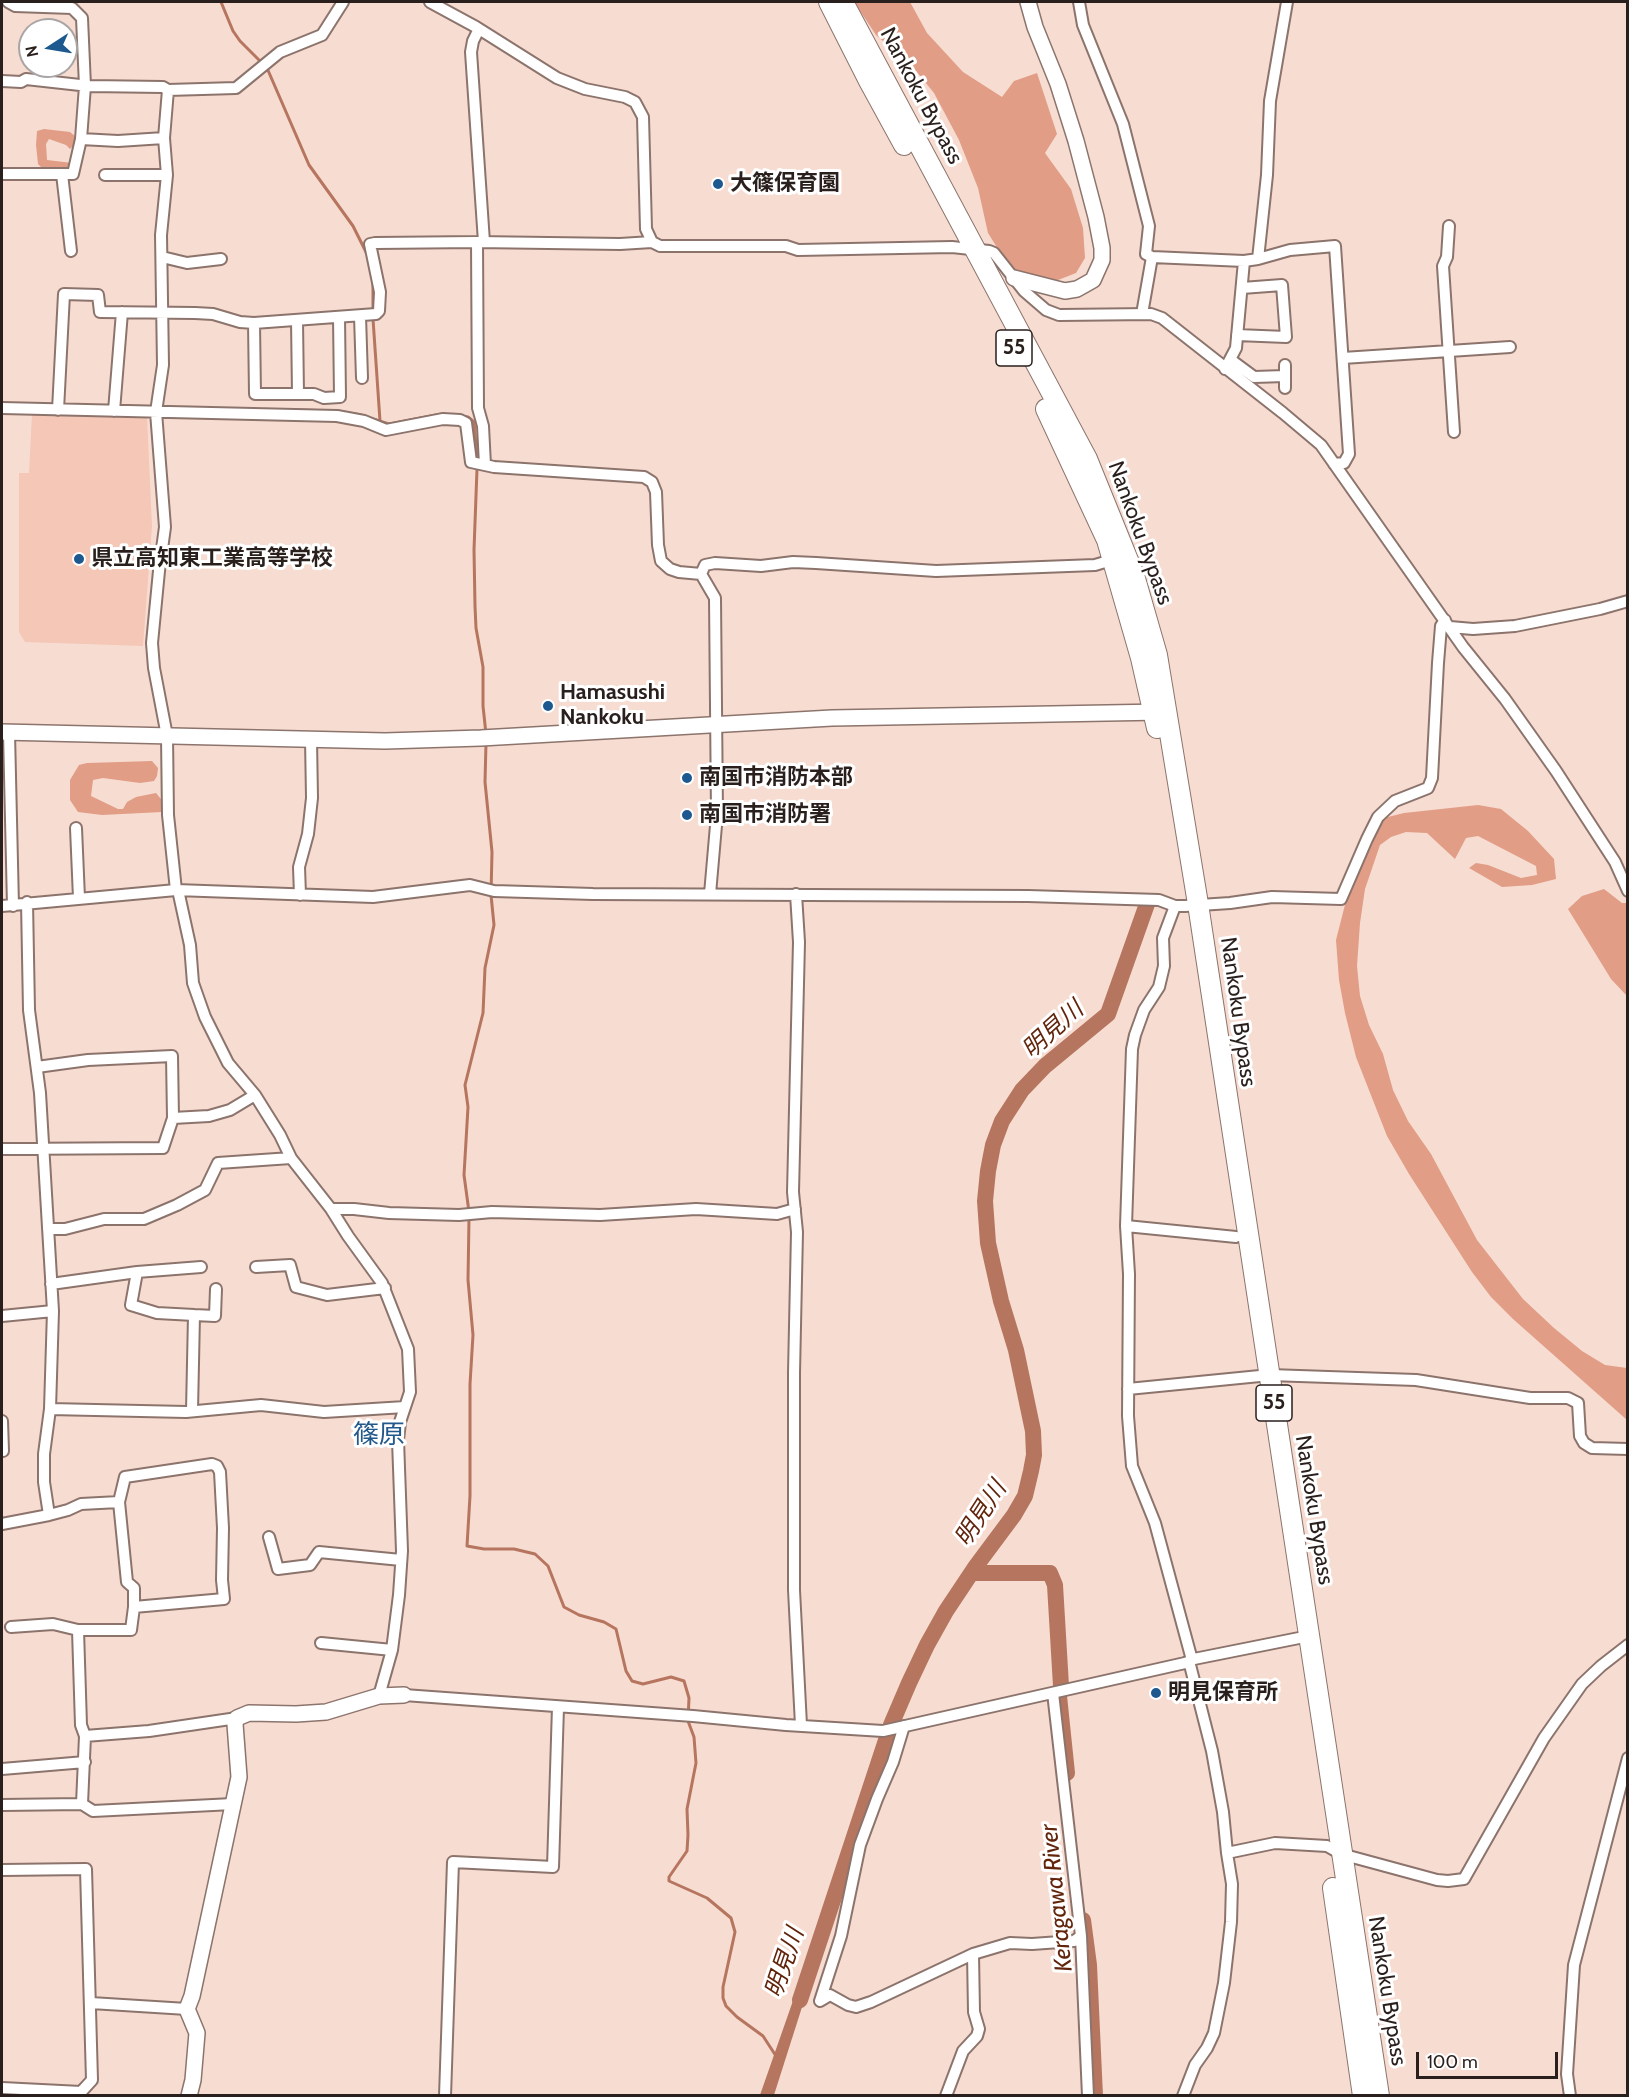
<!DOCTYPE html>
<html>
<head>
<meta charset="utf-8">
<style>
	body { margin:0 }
	#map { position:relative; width:1629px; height:2097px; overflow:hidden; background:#f7dcd2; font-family:Cabin,sans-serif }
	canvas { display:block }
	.frame { position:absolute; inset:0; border:3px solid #291f1c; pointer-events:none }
	.north { position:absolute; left:18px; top:18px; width:60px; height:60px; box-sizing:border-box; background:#fff; border:2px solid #a9a5a4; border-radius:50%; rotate:258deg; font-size:16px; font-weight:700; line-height:24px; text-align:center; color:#291f1c }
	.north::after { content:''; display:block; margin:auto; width:21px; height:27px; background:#1d588f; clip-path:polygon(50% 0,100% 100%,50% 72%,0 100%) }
	.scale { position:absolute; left:1416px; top:2052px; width:142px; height:27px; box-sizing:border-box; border:3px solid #291f1c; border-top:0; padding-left:8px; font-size:18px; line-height:21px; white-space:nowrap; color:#291f1c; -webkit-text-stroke:4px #fff; paint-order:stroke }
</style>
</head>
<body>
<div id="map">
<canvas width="1629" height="2097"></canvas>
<div class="frame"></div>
<div class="north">N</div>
<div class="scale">100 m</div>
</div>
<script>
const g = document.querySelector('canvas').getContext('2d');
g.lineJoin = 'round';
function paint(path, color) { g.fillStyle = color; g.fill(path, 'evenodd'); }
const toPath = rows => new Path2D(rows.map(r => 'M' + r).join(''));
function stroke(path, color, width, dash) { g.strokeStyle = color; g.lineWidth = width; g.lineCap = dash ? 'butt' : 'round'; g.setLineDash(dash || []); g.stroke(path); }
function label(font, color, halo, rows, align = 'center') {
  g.font = font + ' Cabin,"Noto Sans JP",sans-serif'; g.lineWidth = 6; g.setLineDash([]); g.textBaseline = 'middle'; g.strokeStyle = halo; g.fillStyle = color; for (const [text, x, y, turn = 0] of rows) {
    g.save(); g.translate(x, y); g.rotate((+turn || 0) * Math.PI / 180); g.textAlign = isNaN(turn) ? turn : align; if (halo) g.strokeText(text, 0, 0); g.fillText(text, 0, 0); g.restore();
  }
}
const green = toPath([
	[32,414,147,418,152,526,143,646,25,642,19,632,19,473,29,473]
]);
const forest = toPath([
	[854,2,910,2,927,33,963,72,1002,97,1014,81,1037,73,1057,134,1045,153,1071,189,1083,228,1085,258,1076,273,1053,282,1028,277,1008,265,988,233,978,188,959,140,934,93,912,66,876,35],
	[44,129,70,132,76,137,75,144,70,149,66,145,49,139,46,144,47,160,72,163,70,169,61,170,42,168,38,164,36,145,37,131],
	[152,761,158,768,157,776,154,781,140,783,103,778,93,780,91,796,118,809,123,809,127,802,136,797,156,793,165,804,162,812,102,815,78,812,70,800,70,780,79,765,87,763],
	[1478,805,1501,809,1528,831,1554,859,1556,879,1532,885,1502,887,1469,868,1476,863,1488,865,1521,878,1537,875,1536,866,1478,836,1466,838,1455,859,1427,833,1406,832,1391,837,1380,845,1365,889,1360,923,1357,966,1360,996,1369,1025,1383,1054,1393,1090,1408,1121,1431,1154,1477,1240,1523,1299,1554,1328,1582,1351,1605,1365,1627,1368,1627,1420,1513,1319,1491,1297,1472,1272,1409,1174,1387,1136,1356,1057,1345,1013,1339,980,1336,940,1348,893,1376,820,1404,813],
	[1604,889,1622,903,1627,903,1627,996,1611,979,1568,909,1582,896]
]);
const water = toPath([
	[802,1975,810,1982,774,2095,760,2095]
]);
const stream = toPath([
	[221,2,233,31,240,41,267,68,309,165,353,226,367,254],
	[373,281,373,310],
	[373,319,380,421],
	[296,410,338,411,361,415],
	[373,419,389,424,441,414,468,417,474,422,477,455],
	[477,469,474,550,475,606,476,628,483,667,483,706,486,734],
	[469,1212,464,1175,468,1107,465,1085,483,1013,485,968,494,925,491,895,492,852,485,782,486,743],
	[469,1218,468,1280,473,1335,470,1384,470,1496,467,1546,484,1549,514,1549,535,1554,548,1566,564,1607,579,1615,604,1622,616,1629,626,1671,632,1681,643,1684,671,1677,684,1681,689,1698,688,1721,694,1737,696,1763,687,1809,688,1835,687,1851,669,1877,669,1881,707,1898,731,1918,735,1932,723,1987,723,1998,726,2006,737,2017,763,2036,776,2056]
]);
const river = toPath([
	[972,1573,1050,1573,1055,1585,1061,1686],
	[1059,1696,1067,1773],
	[1083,1920,1089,1965,1095,2096],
	[800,2000,891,1725,909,1683,927,1645,946,1611,976,1566,1014,1515,1025,1496,1031,1471,1034,1455,1033,1431,1016,1350,1001,1301,988,1243,985,1201,988,1171,993,1145,1002,1121,1022,1090,1045,1066,1108,1014,1147,904]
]);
const street = toPath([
	[8,2,15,6,72,8,82,18,85,86,81,139],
	[430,2,476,27,557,78,585,89,625,97,635,102,643,117,646,229,652,242],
	[1079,2,1083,25,1123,124,1149,226,1146,254,1152,257],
	[479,29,473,41,471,52,484,242],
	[2,81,21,82,26,79,89,86,163,87,168,90],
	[2,174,73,174,81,139,118,141,164,138],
	[62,174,71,251],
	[105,175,167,175],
	[1449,226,1447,257,1443,266,1454,432],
	[477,242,478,408,483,426,485,465],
	[162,257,187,263,221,259],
	[1258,259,1290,250,1335,246,1349,454,1344,463,1334,464],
	[1142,314,1152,257,1244,261],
	[360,316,362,378],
	[297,320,298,394],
	[254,323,255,394,314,394,324,398,340,397,339,317],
	[1237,335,1286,337,1282,285,1242,288],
	[1343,358,1510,347],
	[1231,360,1254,377,1285,376],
	[1285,365,1285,388],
	[1225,369,1236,348,1244,261,1258,259,1267,175,1270,101,1287,2],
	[2,408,337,416,364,421,386,430,443,419,460,420,466,423,471,462,494,467,644,477,652,482,656,492,658,545,661,561,670,569,679,572,701,574],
	[58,410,64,294,98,295,100,312,195,313,213,314,240,322,254,323,376,314,379,311,380,292,370,244,375,243,477,242,620,244,652,242,660,246,786,246,798,250,952,247,989,251,994,253,1024,291,1046,310,1059,315,1151,314,1162,318,1283,413,1321,445,1463,647,1505,699,1556,771,1615,862,1628,891],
	[114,411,122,312],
	[701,574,705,565,715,563,761,566,793,562,816,563,936,571,1095,565,1115,559],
	[701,574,715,598,717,814,710,894],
	[1450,627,1473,629,1515,626,1600,609,1628,601],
	[9,733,13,906],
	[76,828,79,898],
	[176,890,168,815,167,736,154,668,152,643,159,571,165,527,156,412,163,365,161,235,167,175,164,138,168,90,236,88,280,52,322,35,343,2],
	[178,890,190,945,193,983,205,1017,228,1063,255,1095,280,1135,291,1158,331,1209,348,1236,382,1283,408,1349,410,1392,400,1422,398,1440,402,1551,399,1595,392,1650,379,1696],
	[796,894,799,942,793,1192,797,1232,794,1373,794,1590,801,1725],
	[300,895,299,867,308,834,312,798,311,739],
	[27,902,29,1010,40,1093,53,1311,50,1409,44,1454,44,1482,49,1515],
	[2,906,176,890,373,897,470,885,494,891,593,894,1028,896,1159,900,1175,906,1185,906,1230,903,1272,897,1341,899,1367,839,1378,817,1395,801,1428,788,1432,778,1438,663,1441,626,1445,620],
	[1175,906,1163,938,1164,966,1159,987,1144,1010,1135,1035,1132,1049,1126,1226,1129,1274,1128,1416,1132,1466,1155,1523,1192,1660],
	[37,1067,88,1060,172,1056,173,1118,209,1116,230,1110,255,1095],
	[2,1149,163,1148,173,1118],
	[331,1209,354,1209,389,1213,459,1215,492,1212,600,1215,696,1209,777,1214,795,1209],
	[1126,1226,1236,1237],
	[48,1229,65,1229,104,1219,144,1219,177,1205,205,1190,218,1163,291,1158],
	[256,1267,290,1265,296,1287,327,1295,385,1288],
	[137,1272,201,1267],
	[51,1284,137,1272,131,1305,157,1313,194,1315,192,1411],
	[194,1315,215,1316,216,1289],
	[2,1316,53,1311],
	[1128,1389,1270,1375,1416,1380,1530,1398,1568,1398,1578,1403,1580,1436,1584,1443,1592,1448,1628,1449],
	[50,1409,186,1412,261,1405,324,1412,405,1407],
	[2,1421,3,1451,2,1451],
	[2,1524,49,1515,68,1510,81,1504,119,1502,127,1582,134,1588,134,1607,224,1599,222,1580,223,1528,220,1472,217,1466,212,1464,125,1477,119,1502],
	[269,1537,278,1569,310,1565,319,1552,401,1560],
	[11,1627,53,1624,78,1630],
	[321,1643,392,1650],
	[404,1695,693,1716,786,1725,883,1731,1185,1663,1194,1659,1309,1636],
	[904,1726,893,1762,877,1799,860,1845,841,1936,820,2001,830,1995,848,2005,856,2007,871,2002,973,1954,1010,1943,1032,1944,1074,1941,1081,1936,1053,1693],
	[85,1736,81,1725,78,1630,131,1630,134,1607],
	[2,1769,85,1762],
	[233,1804,93,1811,82,1804,85,1736,149,1731,237,1718],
	[2,1805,82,1804],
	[1227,1853,1275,1843,1327,1846,1341,1854,1437,1880,1448,1881,1464,1879,1544,1738,1582,1684,1601,1666,1628,1645],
	[2,1870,86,1869,92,2080,81,2092,2,2088],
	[1081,1936,1088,2096],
	[91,2003,187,2009],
	[445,2096,453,1862,553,1867,558,1707],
	[946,2096,963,2051,977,2036,979,2029,974,2012,973,1954],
	[1183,2096,1195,2065,1207,2048,1214,2033,1224,1983,1231,1922,1232,1884,1227,1853,1223,1812,1212,1751,1189,1661],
	[1570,2096,1567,2074,1574,1965,1628,1758]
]);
const secondary = toPath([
	[1014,278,1065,291,1077,289,1093,280,1102,260,1102,248,1096,217,1076,141,1058,84,1035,27,1028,2],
	[2,732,385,741,481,738,832,718,1162,712],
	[189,2096,193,2080,197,2033,187,2009,192,1996,239,1777,235,1724,237,1718,249,1713,296,1714,326,1712,379,1696,404,1695]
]);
const highway = toPath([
	[829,2,869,81,904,145],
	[843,2,1087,459,1134,575,1157,655,1198,904,1379,2096],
	[1046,409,1107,540,1141,658,1157,728],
	[1333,1888,1363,2096]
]);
const markers = [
	[718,184,6,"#1d588f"],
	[79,559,6,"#1d588f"],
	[548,706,6,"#1d588f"],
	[687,778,6,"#1d588f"],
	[687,815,6,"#1d588f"],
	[1156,1693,6,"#1d588f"]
];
const shields = [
	[1014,348,36],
	[1274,1403,36]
];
const shieldNames = [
	["55",1014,348],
	["55",1274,1403]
];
const streetNames = [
	["Nankoku Bypass",921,96,62],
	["Nankoku Bypass",1140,533,70],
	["Nankoku Bypass",1238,1012,82],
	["Nankoku Bypass",1314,1510,81],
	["Nankoku Bypass",1387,1991,81]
];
const poiNames = [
	["大篠保育園",730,184],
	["県立高知東工業高等学校",91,559],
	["Hamasushi",560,693],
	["Nankoku",560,718],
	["南国市消防本部",699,778],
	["南国市消防署",699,815],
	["明見保育所",1168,1693]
];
const waterNames = [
	["明見川",1053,1030,-42],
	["明見川",981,1514,-57],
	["Keragawa River",1057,1898,-96],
	["明見川",785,1963,-71]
];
const quarterNames = [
	["篠原",379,1435]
];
paint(green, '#f4c7b7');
paint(forest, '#e19d85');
paint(water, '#b6755e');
stroke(stream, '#b6755e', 3);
stroke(river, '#b6755e', 16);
stroke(street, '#8c746c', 14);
stroke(secondary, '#8c746c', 18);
stroke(highway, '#8c746c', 22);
stroke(street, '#fff', 10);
stroke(secondary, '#fff', 15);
stroke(highway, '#fff', 20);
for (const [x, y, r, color] of markers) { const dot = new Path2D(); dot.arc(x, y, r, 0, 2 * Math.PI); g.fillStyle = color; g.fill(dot); stroke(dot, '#fff', 2); }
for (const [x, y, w] of shields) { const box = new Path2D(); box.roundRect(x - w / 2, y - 18, w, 36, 4.5); g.fillStyle = '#fff'; g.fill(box); stroke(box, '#291f1c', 1.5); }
label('bold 21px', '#291f1c', null, shieldNames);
label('22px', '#291f1c', '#fff', streetNames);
label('bold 22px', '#291f1c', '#fff', poiNames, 'left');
label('italic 24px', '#62250c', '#fff', waterNames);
label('26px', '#23588a', '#fff', quarterNames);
</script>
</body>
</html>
